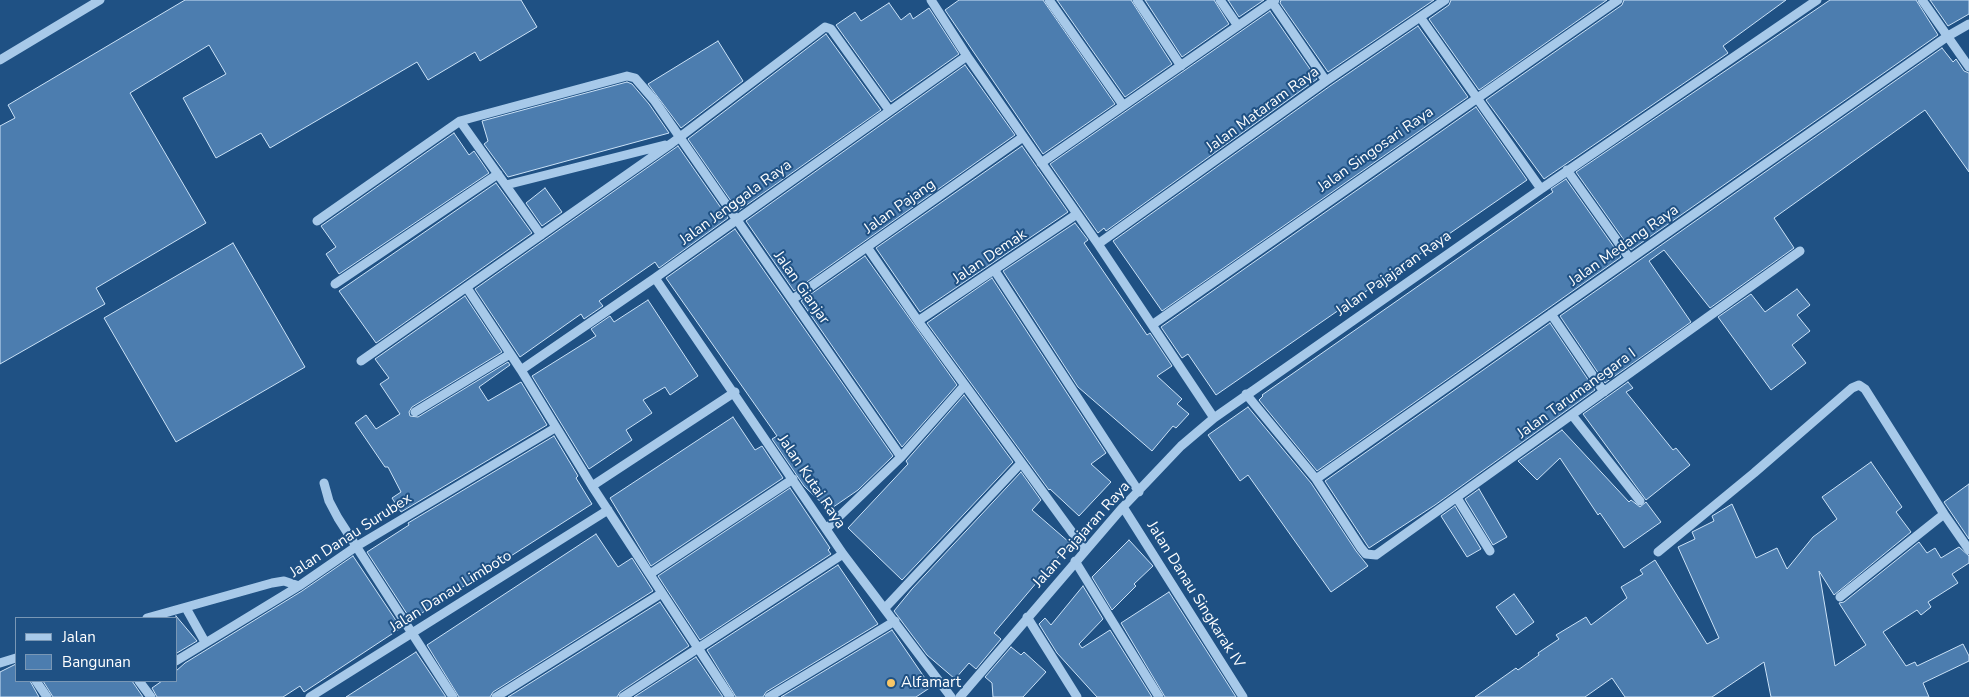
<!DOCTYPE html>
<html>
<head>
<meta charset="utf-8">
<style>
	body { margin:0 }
	#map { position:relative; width:1969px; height:697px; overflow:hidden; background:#1f5184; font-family:"Nunito Sans",sans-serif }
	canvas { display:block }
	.legend { position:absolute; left:15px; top:617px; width:162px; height:65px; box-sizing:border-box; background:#1f5184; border:1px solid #7997b5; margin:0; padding:6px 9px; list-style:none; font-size:15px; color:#fff }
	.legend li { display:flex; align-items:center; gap:10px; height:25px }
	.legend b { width:25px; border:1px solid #7997b5 }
</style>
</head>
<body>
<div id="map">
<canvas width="1969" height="697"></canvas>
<ul class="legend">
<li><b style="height:6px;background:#a7c9e9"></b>Jalan</li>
<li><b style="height:14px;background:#4c7daf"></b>Bangunan</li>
</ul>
</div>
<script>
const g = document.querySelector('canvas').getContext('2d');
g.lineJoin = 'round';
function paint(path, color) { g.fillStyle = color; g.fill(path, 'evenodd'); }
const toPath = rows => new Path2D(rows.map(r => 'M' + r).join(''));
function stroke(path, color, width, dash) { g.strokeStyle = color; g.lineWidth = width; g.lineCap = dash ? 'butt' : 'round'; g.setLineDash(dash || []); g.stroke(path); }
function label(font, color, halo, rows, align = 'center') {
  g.font = font + ' "Nunito Sans",sans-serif'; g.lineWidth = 4; g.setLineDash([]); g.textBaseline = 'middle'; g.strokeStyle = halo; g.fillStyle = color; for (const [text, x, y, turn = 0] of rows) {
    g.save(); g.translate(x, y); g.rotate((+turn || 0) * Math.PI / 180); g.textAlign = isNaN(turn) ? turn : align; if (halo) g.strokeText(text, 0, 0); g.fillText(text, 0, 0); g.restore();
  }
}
const building = toPath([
	[185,0,521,0,537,27,480,61,475,52,428,80,417,62,270,148,261,133,216,158,183,98,226,74,209,45,130,93,206,223,96,288,105,304,0,364,0,126,15,118,8,105,185,0],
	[959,0,1043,0,1115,104,1043,154,945,10,959,0],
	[1057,0,1131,0,1172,64,1125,97,1057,0],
	[1145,0,1214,0,1229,24,1182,57,1145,0],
	[1228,0,1264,0,1239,17,1228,0],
	[1281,0,1434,0,1328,72,1280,3,1281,0],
	[1451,0,1607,0,1479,90,1429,19,1449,5,1451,0],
	[1624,0,1786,0,1723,46,1728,53,1544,179,1486,100,1622,5,1624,0],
	[1830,0,1916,0,1938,35,1631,250,1576,172,1830,0],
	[1930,0,1969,0,1969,14,1948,26,1930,0],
	[889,3,901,20,910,13,913,19,929,8,959,54,891,102,836,25,855,12,861,21,889,3],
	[1270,11,1317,79,1106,231,1104,228,1098,233,1050,164,1270,11],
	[1418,26,1468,97,1162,311,1113,241,1330,86,1418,26],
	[826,34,881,110,738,211,688,139,826,34],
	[718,41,743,81,681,128,648,84,718,41],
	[1942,48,1953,62,1956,59,1964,71,1969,73,1969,172,1925,110,1774,218,1794,248,1710,308,1664,250,1649,261,1691,322,1605,383,1560,316,1942,48],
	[965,65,1015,135,794,291,746,221,965,65],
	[627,82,632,84,649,104,669,133,508,177,484,144,488,141,482,121,627,82],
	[1476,107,1527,180,1216,395,1188,354,1182,358,1161,327,1476,107],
	[454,133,469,155,474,151,489,173,339,274,326,254,336,247,321,226,454,133],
	[678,146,728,218,659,268,655,262,599,301,603,306,584,319,581,314,520,357,475,289,678,146],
	[1022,146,1068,212,920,312,876,248,1022,146],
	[1566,179,1621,257,1317,471,1259,400,1263,396,1262,395,1553,192,1551,189,1566,179],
	[496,183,532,233,376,343,339,291,496,183],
	[545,188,562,212,542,226,526,203,545,188],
	[1075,223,1088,240,1084,243,1147,335,1150,333,1172,366,1157,376,1182,399,1177,404,1189,414,1176,428,1173,426,1152,451,1078,387,1003,271,1075,223],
	[735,229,893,456,858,490,829,510,804,486,772,439,777,436,666,278,735,229],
	[233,243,305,367,176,442,104,318,233,243],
	[865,256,957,385,902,447,801,301,865,256],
	[992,278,1106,453,1091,464,1111,482,1079,516,1050,489,1049,490,927,323,992,278],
	[1797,289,1810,305,1797,315,1810,331,1792,345,1806,363,1771,390,1718,317,1751,294,1765,312,1797,289],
	[465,296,502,352,412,407,409,412,410,416,418,417,508,362,510,365,479,387,488,401,521,382,547,425,401,512,392,498,401,492,388,467,385,467,355,423,366,415,376,429,400,414,380,384,389,378,375,359,465,296],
	[648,300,698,376,670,395,665,387,643,400,652,413,626,430,632,440,589,469,532,376,596,336,591,329,610,316,614,322,648,300],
	[1550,323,1595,390,1435,505,1369,548,1325,481,1550,323],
	[1628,382,1633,388,1626,392,1673,450,1676,448,1690,465,1646,500,1583,414,1628,382],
	[964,395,1013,462,902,580,848,528,908,464,906,461,964,395],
	[1248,407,1311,483,1356,551,1368,566,1331,592,1248,475,1240,481,1208,435,1248,407],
	[733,417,755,450,762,446,783,478,651,566,610,498,733,417],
	[1562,430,1629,502,1631,500,1640,507,1646,502,1661,522,1624,548,1600,513,1598,515,1560,458,1537,480,1518,461,1562,430],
	[554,436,578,476,576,478,592,504,411,620,367,552,409,525,408,523,554,436],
	[1871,462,1902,507,1896,512,1911,532,1834,595,1819,571,1835,666,1866,645,1839,603,1844,602,1919,542,1927,553,1935,548,1941,558,1959,547,1969,556,1969,563,1952,574,1958,583,1928,602,1931,607,1921,615,1917,610,1883,632,1906,666,1915,662,1917,666,1963,644,1969,656,1969,661,1923,683,1929,697,1771,697,1764,662,1712,697,1625,697,1612,678,1585,697,1475,697,1516,668,1518,670,1539,655,1538,653,1559,639,1556,635,1586,617,1591,625,1627,598,1621,587,1643,574,1640,570,1655,560,1707,644,1719,638,1678,547,1695,539,1692,532,1714,521,1712,516,1732,504,1756,558,1777,548,1787,569,1813,537,1837,519,1822,497,1871,462],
	[1021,472,1041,500,1032,510,1070,543,994,633,1001,639,976,669,969,663,955,679,927,655,894,611,912,589,1021,472],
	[1969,484,1969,539,1944,502,1969,484],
	[790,488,830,548,828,550,831,554,700,640,658,576,790,488],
	[1479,489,1507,537,1493,545,1465,499,1479,489],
	[1455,506,1481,549,1467,557,1441,516,1455,506],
	[596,534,618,567,632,558,653,591,493,692,490,697,459,697,427,645,596,534],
	[1129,540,1153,566,1134,584,1136,586,1112,610,1092,577,1129,540],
	[353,556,401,628,304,692,300,686,283,697,157,697,152,688,162,681,176,681,176,671,185,663,302,591,353,556],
	[838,565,878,624,766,692,763,697,736,697,707,650,838,565],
	[1083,586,1103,619,1079,644,1082,648,1110,630,1152,697,1097,697,1057,653,1039,624,1045,618,1051,625,1083,586],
	[1169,592,1236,697,1165,697,1121,623,1169,592],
	[1514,594,1534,622,1516,635,1496,607,1514,594],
	[660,602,689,646,620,692,617,697,508,697,660,602],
	[176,616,197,641,177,653,176,652,176,616],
	[892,630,931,687,916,697,781,697,892,630],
	[1011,647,1021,655,1024,652,1046,672,1023,697,993,697,992,683,985,677,1011,647],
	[416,652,446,697,346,697,416,652],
	[696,657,723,697,634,697,696,657],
	[16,664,16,681,30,681,39,697,0,697,0,672,16,664],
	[43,681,132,681,143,697,53,697,43,681]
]);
const minor = toPath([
	[931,0,967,56,1098,244,1214,418],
	[1049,0,1123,105],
	[1137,0,1181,66],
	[1220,0,1238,26],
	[1922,0,1969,67],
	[1272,2,1326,81],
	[1420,17,1541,189],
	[0,60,100,0],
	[460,121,541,235],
	[1041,163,1275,0],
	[1567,170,1630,259],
	[506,185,665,145],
	[317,221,460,121,627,76,635,78,654,100,901,457],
	[1098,244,1326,81,1445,0],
	[867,247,918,321,1085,550],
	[995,271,1139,492],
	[655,278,843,554,951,697],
	[335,284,498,174],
	[467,288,521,370,592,486,730,697],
	[793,299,1023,137],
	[1551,314,1604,392],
	[918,321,1077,214],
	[1152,325,1618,0],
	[361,361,672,143,825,27,831,29,889,110],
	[521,370,655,278,967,56],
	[1246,394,1316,479,1361,548,1366,554,1376,555,1800,251],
	[415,412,510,354],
	[1572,415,1640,501],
	[1316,479,1948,36,1969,24],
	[324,483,329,501,338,518,453,697],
	[592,486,735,392],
	[1457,498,1490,551],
	[1123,507,1243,697],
	[826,529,901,457,965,385],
	[1658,552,1754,473,1852,388,1859,385,1865,389,1944,514],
	[1075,561,1159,697],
	[650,574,793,479],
	[1840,597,1944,514,1969,550],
	[186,608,205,642],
	[885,608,1020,464],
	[1027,617,1077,697],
	[147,618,272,583,284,581,299,586],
	[176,661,299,586,357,546,555,428],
	[0,663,16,658],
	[36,681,47,697],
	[139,681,151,697],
	[310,697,608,510],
	[496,697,662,593],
	[623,697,843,554],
	[769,697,895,621],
	[960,697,1123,507,1181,446,1214,418,1541,189,1817,0]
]);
const markers = [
	[891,683,5,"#f7c667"]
];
const streetNames = [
	["Jalan Mataram Raya",1263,110,-36],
	["Jalan Singosari Raya",1376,150,-35],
	["Jalan Jenggala Raya",736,203,-36],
	["Jalan Pajang",900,207,-35],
	["Jalan Medang Raya",1624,246,-35],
	["Jalan Demak",990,257,-34],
	["Jalan Pajajaran Raya",1394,274,-35],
	["Jalan Gianjar",801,288,55],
	["Jalan Tarumanegara I",1577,394,-36],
	["Jalan Kutai Raya",811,482,56],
	["Jalan Pajajaran Raya",1082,535,-48],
	["Jalan Danau Surubex",351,536,-33],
	["Jalan Danau Limboto",451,592,-32],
	["Jalan Danau Singkarak IV",1195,595,58]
];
const poiNames = [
	["Alfamart",901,683]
];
paint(building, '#4c7daf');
stroke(building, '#cbe2f7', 1);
stroke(minor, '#a7c9e9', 9);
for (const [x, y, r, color] of markers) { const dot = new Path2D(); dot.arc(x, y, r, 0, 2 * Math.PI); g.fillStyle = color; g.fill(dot); stroke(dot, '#1f5184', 2); }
label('15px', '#fff', '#1f5184', streetNames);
label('15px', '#fff', '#1f5184', poiNames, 'left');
</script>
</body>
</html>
